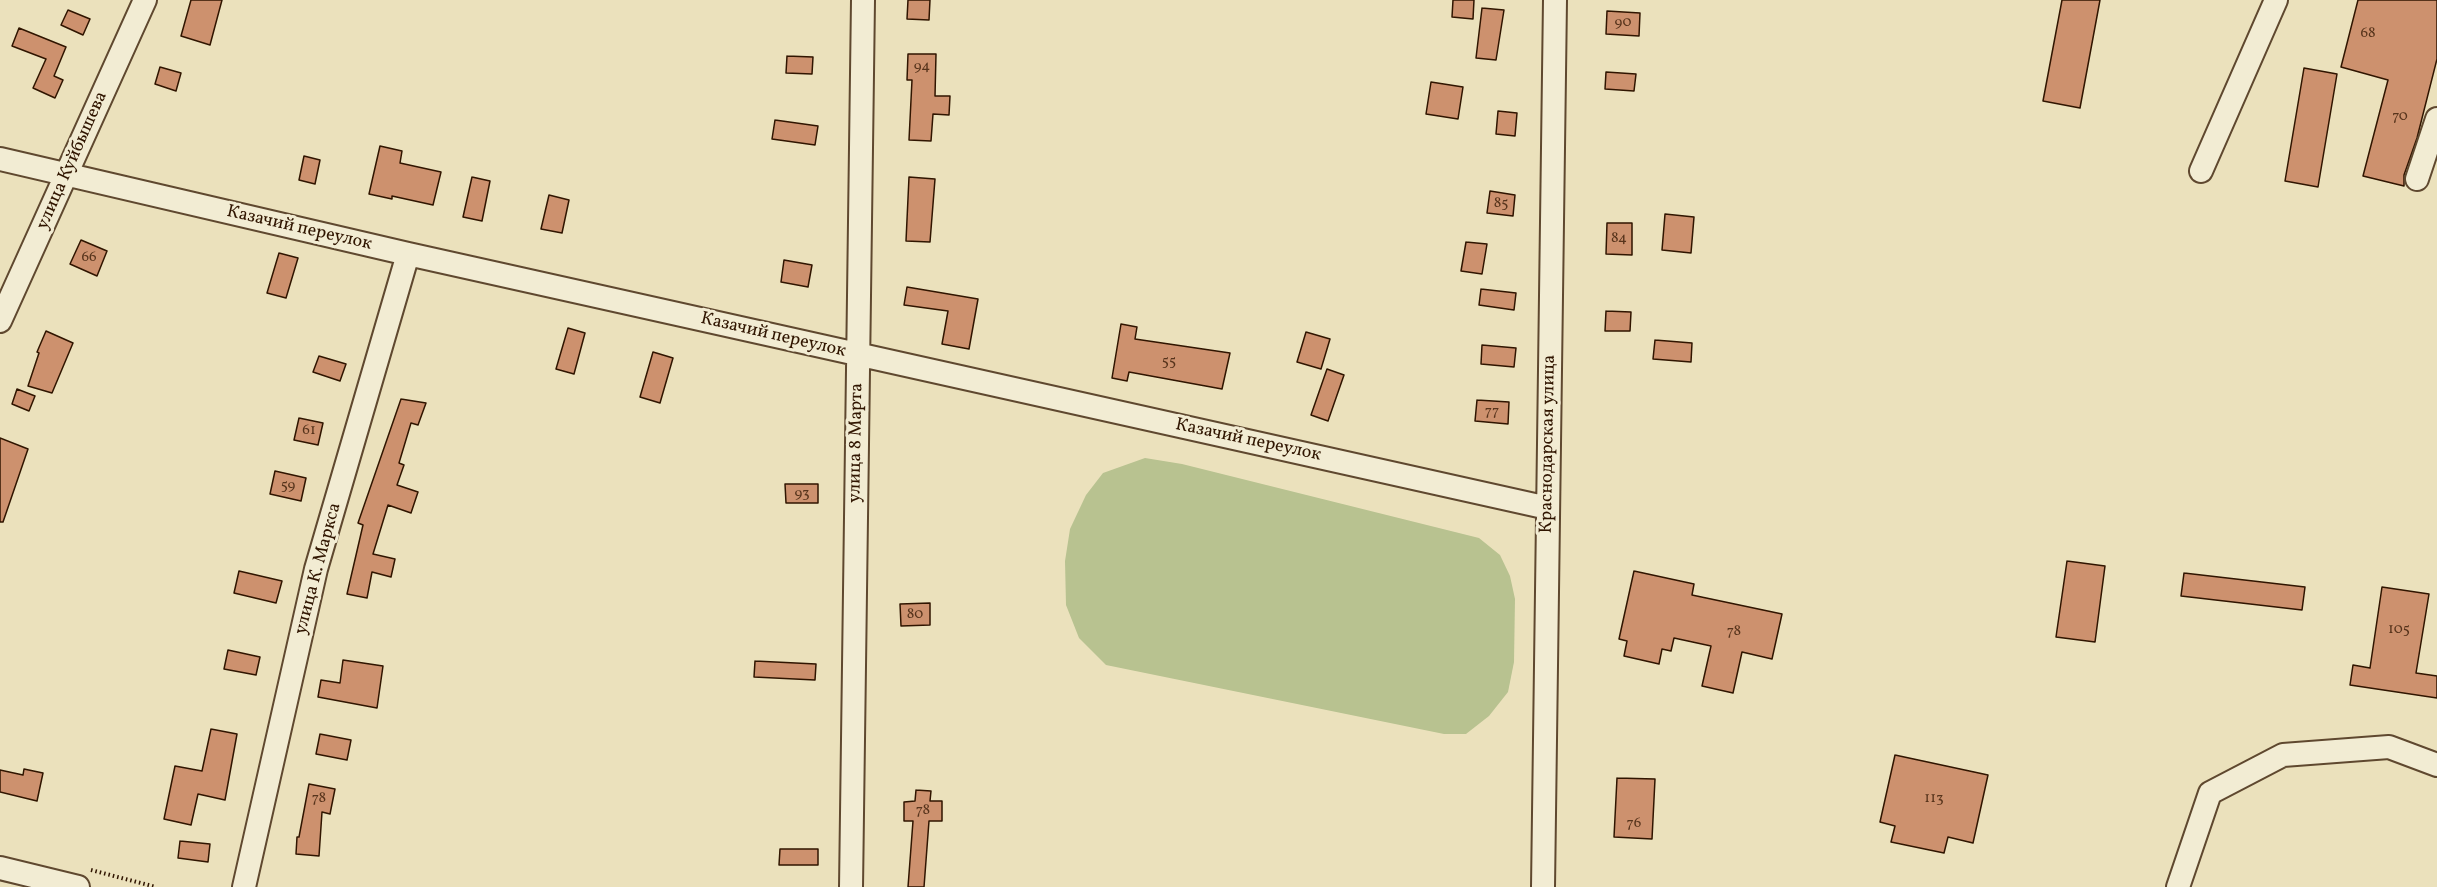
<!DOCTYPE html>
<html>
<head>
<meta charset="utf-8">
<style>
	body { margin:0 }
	canvas { display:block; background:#ebe1bc }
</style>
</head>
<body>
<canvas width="2437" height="887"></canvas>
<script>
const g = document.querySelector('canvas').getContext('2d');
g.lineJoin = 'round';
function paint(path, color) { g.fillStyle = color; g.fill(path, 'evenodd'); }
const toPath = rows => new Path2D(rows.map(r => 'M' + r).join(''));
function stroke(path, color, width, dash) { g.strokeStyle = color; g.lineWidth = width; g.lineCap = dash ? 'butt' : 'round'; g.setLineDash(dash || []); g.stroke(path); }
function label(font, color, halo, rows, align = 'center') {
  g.font = font + ' Vollkorn,serif'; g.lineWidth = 6; g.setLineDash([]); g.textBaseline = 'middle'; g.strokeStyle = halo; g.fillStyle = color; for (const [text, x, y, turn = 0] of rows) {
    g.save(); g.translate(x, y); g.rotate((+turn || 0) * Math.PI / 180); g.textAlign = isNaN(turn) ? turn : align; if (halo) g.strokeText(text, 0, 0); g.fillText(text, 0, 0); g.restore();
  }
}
const green = toPath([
	[1145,458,1182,464,1479,538,1500,555,1510,576,1515,599,1514,662,1508,692,1489,716,1466,734,1444,734,1106,665,1079,638,1066,605,1065,561,1070,529,1086,495,1103,473]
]);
const building = toPath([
	[191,0,222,0,210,45,181,36,191,0],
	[908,0,930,0,929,20,907,19,908,0],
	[1453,0,1474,0,1473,19,1452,17,1453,0],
	[2062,0,2100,0,2080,108,2043,101,2062,0],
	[2358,0,2437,0,2437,59,2417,138,2404,175,2404,186,2363,176,2388,80,2341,67,2358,0],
	[1482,8,1504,10,1496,60,1476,58,1482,8],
	[68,10,90,19,83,35,61,25,68,10],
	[1607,11,1640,13,1639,36,1606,34,1607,11],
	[19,28,66,47,54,76,63,80,55,98,33,88,46,59,12,46,19,28],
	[908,54,936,54,935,96,950,96,949,115,933,114,931,141,909,140,912,80,907,80,908,54],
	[787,56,813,57,812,74,786,73,787,56],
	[160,67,181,73,176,91,155,84,160,67],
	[2304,68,2337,74,2318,187,2285,181,2304,68],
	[1606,72,1636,74,1634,91,1605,89,1606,72],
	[1431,82,1463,87,1458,119,1426,114,1431,82],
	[1498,111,1517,113,1515,136,1496,134,1498,111],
	[775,120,818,126,815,145,772,139,775,120],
	[380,146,402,151,400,163,441,172,433,205,392,196,392,199,369,194,380,146],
	[304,156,320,160,315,184,299,180,304,156],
	[472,177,490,181,482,221,463,217,472,177],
	[909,177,935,179,930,242,906,241,909,177],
	[1490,191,1515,195,1513,216,1487,213,1490,191],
	[549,195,569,200,562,233,541,229,549,195],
	[1665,214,1694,217,1691,253,1662,250,1665,214],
	[1607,223,1632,223,1632,255,1606,254,1607,223],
	[81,240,107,251,97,276,70,264,81,240],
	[1466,242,1487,244,1482,274,1461,271,1466,242],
	[279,253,298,258,286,298,267,293,279,253],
	[784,260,812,265,808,287,781,282,784,260],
	[907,287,978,299,969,349,942,344,948,311,904,305,907,287],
	[1481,289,1516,293,1514,310,1479,305,1481,289],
	[1606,311,1631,312,1630,331,1605,331,1606,311],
	[1121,324,1137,327,1135,339,1230,353,1222,389,1129,372,1127,381,1112,378,1121,324],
	[568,328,585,333,574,374,556,369,568,328],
	[46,331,73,343,52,393,28,386,39,353,37,352,46,331],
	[1306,332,1330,339,1321,369,1297,362,1306,332],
	[1655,340,1692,343,1691,362,1653,359,1655,340],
	[1482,345,1516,348,1514,367,1481,364,1482,345],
	[653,352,673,358,660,403,640,397,653,352],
	[319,356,346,364,340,381,313,372,319,356],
	[1327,369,1344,375,1328,421,1311,415,1327,369],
	[17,389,35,396,29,411,12,404,17,389],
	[401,399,426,403,418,425,411,423,399,463,404,465,397,485,418,492,411,513,388,505,373,554,395,559,391,577,372,572,367,598,347,594,363,525,358,523,401,399],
	[1477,400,1509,402,1508,424,1475,421,1477,400],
	[299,418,323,423,318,445,294,440,299,418],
	[0,438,28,449,3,522,0,522,0,438],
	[275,471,306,478,301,501,270,494,275,471],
	[785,484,818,484,818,503,786,503,785,484],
	[2067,561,2105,566,2095,642,2056,637,2067,561],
	[239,571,282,581,276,603,234,593,239,571],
	[1634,571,1694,584,1692,595,1782,614,1772,659,1742,652,1733,693,1702,686,1711,646,1674,638,1671,651,1662,649,1659,664,1624,656,1627,641,1619,639,1634,571],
	[2184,573,2305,587,2302,610,2181,596,2184,573],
	[2382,587,2429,594,2416,673,2437,676,2437,698,2350,685,2353,665,2370,668,2382,587],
	[930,603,930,625,901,626,900,604,930,603],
	[228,650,260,657,256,675,224,669,228,650],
	[343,660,383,666,377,708,318,697,321,680,340,683,343,660],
	[755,661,816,664,815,680,754,677,755,661],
	[211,729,237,734,225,800,198,794,191,825,164,819,175,766,202,771,211,729],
	[320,734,351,740,347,760,316,754,320,734],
	[1895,755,1988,775,1973,843,1948,837,1944,853,1891,842,1895,826,1880,822,1895,755],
	[24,769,43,773,37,801,0,792,0,770,23,775,24,769],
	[1617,778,1655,779,1652,839,1614,837,1617,778],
	[309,784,335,789,330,814,322,812,319,856,296,854,297,837,299,837,309,784],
	[916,790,931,791,930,801,942,801,942,821,929,821,924,887,908,887,913,821,904,821,904,802,915,801,916,790],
	[180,841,210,844,208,862,178,858,180,841],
	[780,849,818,849,818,865,779,865,780,849]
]);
const path = toPath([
	[91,870,156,887]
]);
const minor = toPath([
	[0,159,408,254,1548,508],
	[2201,171,2276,0],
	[2417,179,2437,119],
	[0,321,145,0],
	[0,868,78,887],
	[244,887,316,569,408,254],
	[851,887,863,0],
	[1543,887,1555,0],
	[2178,887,2210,793,2283,755,2389,747,2437,765]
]);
const numberNames = [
	["90",1623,23],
	["68",2368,34],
	["94",922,67],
	["70",2400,117],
	["85",1501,204],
	["84",1619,239],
	["66",89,258],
	["55",1169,362],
	["77",1492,412],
	["61",309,431],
	["59",288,486],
	["93",802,494],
	["80",915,615],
	["105",2399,630],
	["78",1734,632],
	["78",319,799],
	["113",1934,799],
	["78",923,811],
	["76",1634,824]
];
const streetNames = [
	["улица Куйбышева",73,161,-66],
	["Казачий переулок",299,229,13],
	["Казачий переулок",773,336,13],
	["Казачий переулок",1248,441,12],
	["улица 8 Марта",857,443,-89],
	["Краснодарская улица",1549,444,-89],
	["улица К. Маркса",319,569,-75]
];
paint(green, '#b8c290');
paint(building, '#cd916e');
stroke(building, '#301500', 1.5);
stroke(minor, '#5f482f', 26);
stroke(path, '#301500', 4, [1.5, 3]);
stroke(minor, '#f2ecd3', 22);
label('15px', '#57341c', null, numberNames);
label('18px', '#301500', '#f2ecd3', streetNames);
</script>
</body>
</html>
